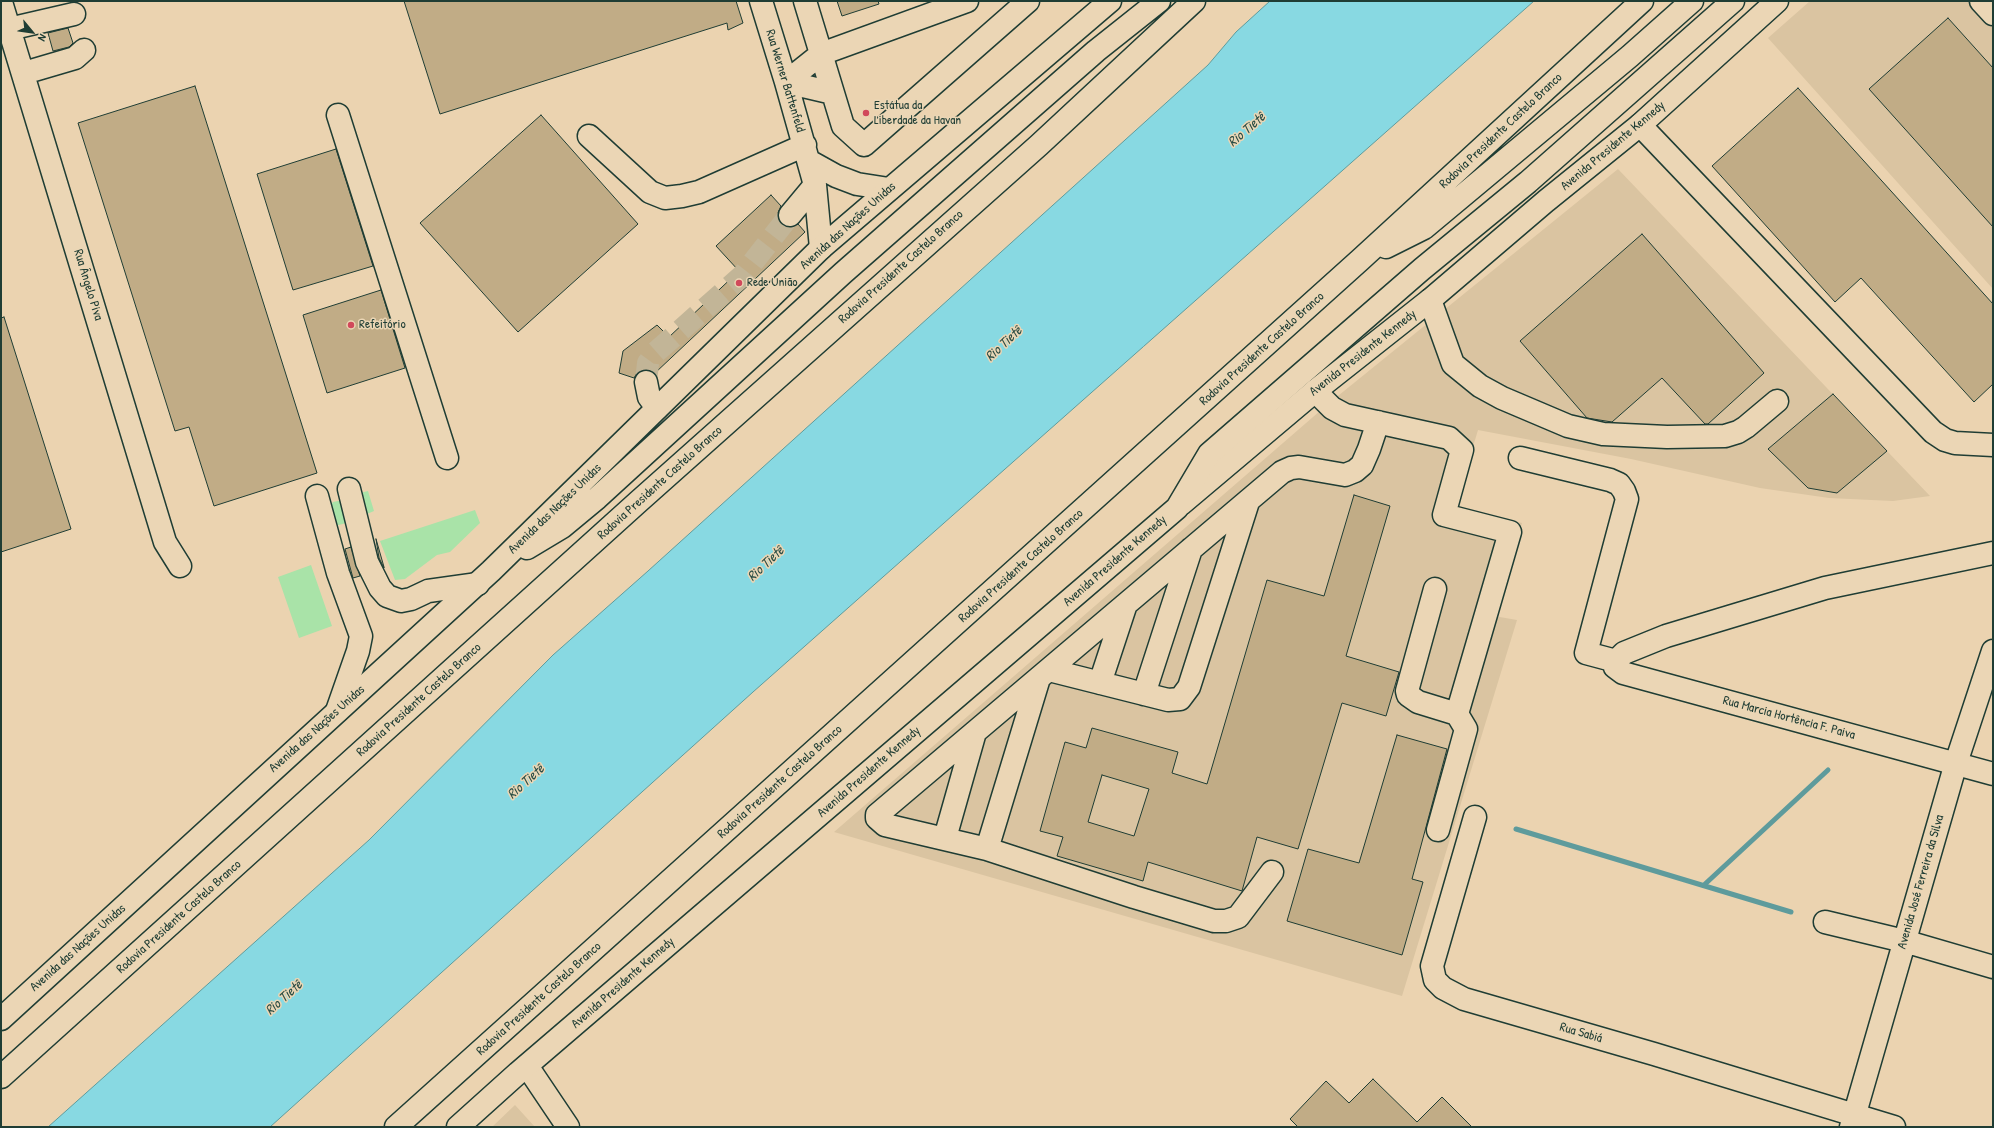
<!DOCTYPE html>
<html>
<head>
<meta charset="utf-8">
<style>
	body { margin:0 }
	#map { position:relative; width:1994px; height:1128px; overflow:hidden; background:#ebd3b0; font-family:"Patrick Hand",sans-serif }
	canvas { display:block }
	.frame { position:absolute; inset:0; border:2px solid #1f3d34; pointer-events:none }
	.north { position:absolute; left:12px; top:12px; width:40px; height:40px; -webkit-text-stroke:3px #ebd6b5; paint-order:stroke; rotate:119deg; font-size:11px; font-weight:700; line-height:16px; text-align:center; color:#1f3d34 }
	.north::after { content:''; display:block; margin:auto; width:14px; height:18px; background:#1f3d34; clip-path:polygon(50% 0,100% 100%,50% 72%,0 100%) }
</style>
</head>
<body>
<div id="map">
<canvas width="1994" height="1128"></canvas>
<div class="frame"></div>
<div class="north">N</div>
</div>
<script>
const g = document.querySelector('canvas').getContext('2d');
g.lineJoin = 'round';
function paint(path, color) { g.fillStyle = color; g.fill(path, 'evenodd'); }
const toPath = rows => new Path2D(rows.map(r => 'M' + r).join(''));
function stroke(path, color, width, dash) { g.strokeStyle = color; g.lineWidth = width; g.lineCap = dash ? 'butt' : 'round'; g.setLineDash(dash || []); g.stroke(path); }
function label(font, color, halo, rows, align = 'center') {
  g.font = font + ' "Patrick Hand",sans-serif'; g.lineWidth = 3; g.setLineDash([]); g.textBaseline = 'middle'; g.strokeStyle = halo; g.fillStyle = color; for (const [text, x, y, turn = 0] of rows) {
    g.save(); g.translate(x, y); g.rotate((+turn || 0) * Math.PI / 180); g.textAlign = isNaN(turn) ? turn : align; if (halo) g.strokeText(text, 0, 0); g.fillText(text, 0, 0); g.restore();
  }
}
const built = toPath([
	[1810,1,1993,1,1993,289,1768,38],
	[1618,169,1930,496,1893,501,1829,498,1760,488,1631,459,1478,430,1455,507,1522,523,1494,616,1517,620,1402,996,834,832,1328,404],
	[515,1105,535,1127,492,1127]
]);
const green = toPath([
	[368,491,374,511,367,514,360,493],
	[338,501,342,501,350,522,335,526,330,506,333,502],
	[475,510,480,523,450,552,437,555,405,579,395,580,380,541],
	[311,565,332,626,299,638,278,577]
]);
const water = toPath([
	[1270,1,1534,1,753,692,270,1127,48,1127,369,840,553,655,648,571,1208,65,1236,32,1270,1]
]);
const stream = toPath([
	[1516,829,1791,912],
	[1704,885,1828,770]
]);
const building = toPath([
	[404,1,736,1,743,23,728,30,727,23,440,114,404,1],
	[837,1,878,1,879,4,842,16,837,1],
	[1948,18,1993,68,1993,227,1869,89,1948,18],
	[68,28,73,43,69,47,53,51,48,33,68,28],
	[195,86,317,473,214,506,189,427,175,431,78,123,195,86],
	[1798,88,1993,304,1993,384,1974,402,1861,278,1835,302,1712,166,1798,88],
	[541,115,638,224,518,332,420,223,541,115],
	[336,149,373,266,293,290,257,174,336,149],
	[771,195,781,206,778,213,778,219,782,224,788,227,798,224,805,232,655,373,650,370,643,370,637,373,634,378,619,373,623,351,657,325,669,337,739,271,716,246,771,195],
	[1642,234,1764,373,1708,424,1705,424,1662,378,1612,422,1587,418,1520,341,1642,234],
	[381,290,405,368,327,393,303,315,381,290],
	[4,317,71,529,1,552,1,318,4,317],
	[1833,394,1887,451,1837,493,1808,488,1768,449,1833,394],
	[1354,495,1390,506,1346,656,1399,672,1386,716,1342,703,1298,849,1257,837,1242,891,1148,862,1143,881,1057,856,1063,837,1040,831,1065,742,1086,748,1092,728,1178,752,1172,773,1207,784,1267,580,1324,596,1354,495],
	[1102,775,1149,789,1134,836,1088,822,1102,775],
	[376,539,384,567,384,568,379,558,376,539],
	[351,547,360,576,353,578,345,549,351,547],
	[1397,735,1447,749,1412,879,1423,882,1402,955,1287,921,1308,849,1359,863,1397,735],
	[1373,1079,1417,1122,1442,1097,1472,1127,1298,1127,1290,1119,1326,1081,1349,1103,1373,1079]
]);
const minorTunnel = toPath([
	[646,382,648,363,656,352,743,275,790,215]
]);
const minor = toPath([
	[761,1,786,82,815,185,821,248],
	[805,1,843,126,864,145,1028,1],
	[1981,1,1993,14],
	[1,2,165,542,180,566],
	[9,29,74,14],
	[24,73,75,58,84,50],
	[833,93,786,82,821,54,967,1],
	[338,115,447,458],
	[1640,125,1933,432,1945,440,1955,443,1993,445],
	[589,136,650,192,665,198,682,196,699,192,805,145],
	[809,161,836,176,857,184,889,189],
	[790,215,815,185],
	[1430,300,1453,364,1480,386,1502,398,1568,426,1603,434,1667,437,1725,436,1738,432,1746,427,1777,401],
	[646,382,649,397,657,408],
	[1315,391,1332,408,1345,415,1449,438,1462,450,1444,515,1510,532,1457,714,1466,729,1438,830],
	[1520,458,1610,480,1619,484,1624,491,1627,499,1586,653,1616,661],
	[349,489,367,562,380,588,387,596,401,601,411,599,428,591,478,584],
	[317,496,338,573,361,636,358,651,337,711],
	[1993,553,1825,588,1666,636,1624,653,1616,661,1615,667,1623,673,1993,774],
	[1435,589,1407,691,1408,695,1418,702,1457,714],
	[1049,670,1168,700,1180,699,1189,687,1248,502],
	[1100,683,1125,607],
	[1144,694,1191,549],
	[1475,817,1432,966,1435,980,1443,988,1464,999,1654,1054,1894,1127],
	[945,838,975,732],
	[987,849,1039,678],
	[1272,872,1238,917,1226,921,1214,921,1134,897,987,849,885,825,877,818,877,815,1282,472,1291,468,1299,467,1345,475,1355,471,1362,465,1369,449,1378,422],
	[1825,922,1904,941,1993,967],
	[527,1066,568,1127],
	[1851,1127,1956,763,1993,651]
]);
const major = toPath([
	[1181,504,1315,391,1430,300,1546,201,1640,125,1777,1]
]);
const highway = toPath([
	[1386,247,1424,228,1630,56,1692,1],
	[527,548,562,527,597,498,843,273,1096,51,1159,1],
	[1,1019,491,571,821,248,1110,1],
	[1,1077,638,502,1039,145,1194,1],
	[396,1127,1360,260,1642,1],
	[458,1127,518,1073,1177,508,1209,454,1422,269,1528,182,1733,1]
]);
const markers = [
	[866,113,4,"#d1495b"],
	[739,283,4,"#d1495b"],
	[351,325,4,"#d1495b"]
];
const streetNames = [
	["Rua Werner Battenfeld",785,81,73],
	["Rodovia Presidente Castelo Branco",1501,131,-43],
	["Avenida Presidente Kennedy",1613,146,-40],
	["Avenida das Nações Unidas",848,226,-42],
	["Rodovia Presidente Castelo Branco",901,267,-42],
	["Rua Ângelo Piva",88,285,73],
	["Rodovia Presidente Castelo Branco",1262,349,-42],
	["Avenida Presidente Kennedy",1363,353,-38],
	["Rodovia Presidente Castelo Branco",660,483,-42],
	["Avenida das Nações Unidas",555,509,-44],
	["Avenida Presidente Kennedy",1115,561,-41],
	["Rodovia Presidente Castelo Branco",1021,566,-42],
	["Rodovia Presidente Castelo Branco",419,700,-42],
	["Rua Marcia Hortência F. Paiva",1789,718,15],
	["Avenida das Nações Unidas",317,729,-42],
	["Avenida Presidente Kennedy",869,772,-41],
	["Rodovia Presidente Castelo Branco",780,782,-42],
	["Avenida José Ferreira da Silva",1921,882,-74],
	["Rodovia Presidente Castelo Branco",179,917,-42],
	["Avenida das Nações Unidas",78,948,-42],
	["Avenida Presidente Kennedy",623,983,-41],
	["Rodovia Presidente Castelo Branco",539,999,-42],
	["Rua Sabiá",1581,1033,16]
];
const poiNames = [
	["Estátua da",874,106],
	["Liberdade da Havan",874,121],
	["Rede União",747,283],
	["Refeitório",359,325]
];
const waterNames = [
	["Rio Tietê",1247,130,-41],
	["Rio Tietê",1004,344,-43],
	["Rio Tietê",766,564,-43],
	["Rio Tietê",526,782,-42],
	["Rio Tietê",284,998,-42]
];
paint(built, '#dac4a1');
paint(green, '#a9e3a8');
paint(water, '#88d9e2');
stroke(water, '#5e9b9c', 1);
stroke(stream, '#5e9b9c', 5);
paint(building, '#c1ac86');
stroke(building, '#1f3d34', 1);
stroke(minorTunnel, '#c2b597', 22, [22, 11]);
stroke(minor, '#1f3d34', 25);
stroke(major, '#1f3d34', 25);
stroke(highway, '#1f3d34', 25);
stroke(minor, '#ebd6b5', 22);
stroke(major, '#ebd6b5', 22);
stroke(highway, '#ebd6b5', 22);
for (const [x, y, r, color] of markers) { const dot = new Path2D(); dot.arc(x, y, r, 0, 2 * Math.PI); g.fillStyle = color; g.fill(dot); stroke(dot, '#ebd6b5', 1.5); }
label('13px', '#1f3d34', '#ebd6b5', streetNames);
label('13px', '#1f3d34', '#ebd6b5', poiNames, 'left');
label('italic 14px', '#2a4d45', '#ebd6b5', waterNames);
</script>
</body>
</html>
